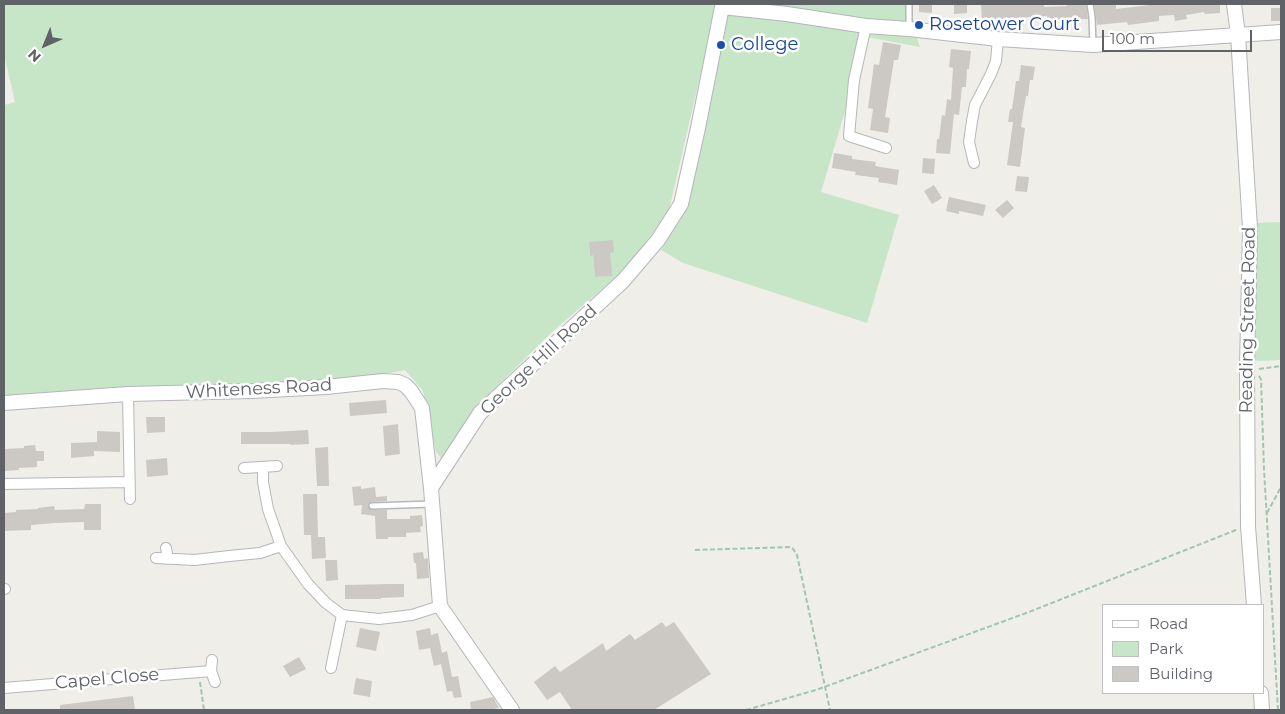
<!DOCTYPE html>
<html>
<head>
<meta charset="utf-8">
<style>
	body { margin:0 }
	#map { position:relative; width:1285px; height:714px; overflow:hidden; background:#f0eee8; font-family:Montserrat,sans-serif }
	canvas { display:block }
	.frame { position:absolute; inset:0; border:5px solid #5f6267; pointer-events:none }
	.legend { position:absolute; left:1102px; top:604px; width:162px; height:90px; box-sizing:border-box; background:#fff; border:1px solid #bfc0c2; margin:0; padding:6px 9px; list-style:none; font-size:15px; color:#5f6267 }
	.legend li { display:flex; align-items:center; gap:10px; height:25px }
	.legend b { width:25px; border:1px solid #bfc0c2 }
	.north { position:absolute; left:20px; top:20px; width:50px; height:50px; -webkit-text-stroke:4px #fff; paint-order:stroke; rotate:224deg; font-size:14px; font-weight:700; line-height:20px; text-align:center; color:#5f6267 }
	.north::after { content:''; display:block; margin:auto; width:18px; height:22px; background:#5f6267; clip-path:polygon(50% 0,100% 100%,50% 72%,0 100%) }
	.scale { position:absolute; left:1102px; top:30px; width:150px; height:22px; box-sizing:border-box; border:2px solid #5f6267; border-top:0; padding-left:6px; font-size:15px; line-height:18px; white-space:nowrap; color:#5f6267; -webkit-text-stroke:4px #fff; paint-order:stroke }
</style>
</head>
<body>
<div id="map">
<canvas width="1285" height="714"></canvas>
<div class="frame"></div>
<ul class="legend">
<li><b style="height:6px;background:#fff"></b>Road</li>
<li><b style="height:14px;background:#c7e5c7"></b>Park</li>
<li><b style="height:14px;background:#ccc9c4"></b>Building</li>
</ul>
<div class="north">N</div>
<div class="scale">100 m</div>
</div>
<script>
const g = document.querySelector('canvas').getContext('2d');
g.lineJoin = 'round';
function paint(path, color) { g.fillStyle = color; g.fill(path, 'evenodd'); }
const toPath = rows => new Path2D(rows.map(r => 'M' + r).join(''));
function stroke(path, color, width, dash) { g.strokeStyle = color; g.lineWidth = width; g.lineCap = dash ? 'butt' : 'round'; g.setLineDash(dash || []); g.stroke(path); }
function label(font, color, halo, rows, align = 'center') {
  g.font = font + ' Montserrat,sans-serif'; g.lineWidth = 5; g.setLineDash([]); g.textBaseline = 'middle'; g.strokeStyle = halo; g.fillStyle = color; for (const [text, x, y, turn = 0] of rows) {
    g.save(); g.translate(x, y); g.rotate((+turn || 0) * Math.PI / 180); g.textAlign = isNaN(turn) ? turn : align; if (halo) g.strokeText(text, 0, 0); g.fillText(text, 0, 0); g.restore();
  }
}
const green = toPath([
	[4,4,905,4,920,47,867,37,821,192,899,215,867,323,683,263,661,250,687,201,714,71,701,72,669,210,630,265,553,331,477,406,442,459,436,452,423,391,405,370,336,383,253,388,219,384,4,400,4,105,15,102,4,54],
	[589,242,611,276,595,277,593,255,590,255],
	[1281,222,1281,360,1259,361,1251,359,1253,223]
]);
const building = toPath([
	[919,4,932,4,932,13,919,12],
	[954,4,967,4,967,13,954,14],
	[981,4,1044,4,1044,7,1067,6,1067,4,1086,4,1088,19,1047,20,1047,16,982,20],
	[1094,4,1116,4,1116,9,1150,5,1150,4,1220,4,1220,13,1205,14,1204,12,1186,15,1187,19,1175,21,1174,15,1159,16,1159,21,1128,25,1127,22,1097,25],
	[1271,8,1281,8,1281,21,1271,21],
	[883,42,901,45,898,60,894,60,885,117,890,118,888,133,870,130,873,109,868,108,874,64,879,65],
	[951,49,971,51,969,69,967,69,966,87,962,87,959,115,954,114,950,154,936,153,937,139,939,139,942,115,945,116,947,99,951,100,953,68,949,67],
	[1021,65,1035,67,1033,80,1030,80,1028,96,1026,96,1021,127,1025,128,1020,167,1007,165,1013,122,1008,122,1010,109,1012,109,1016,81,1019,81],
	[834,153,852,156,852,159,876,162,875,166,899,170,897,185,878,182,879,178,855,175,856,172,832,168],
	[923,158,935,159,934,174,922,173],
	[1017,176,1029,177,1027,192,1015,191],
	[934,185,942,198,932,204,924,191],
	[949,197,986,205,983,216,959,211,959,214,946,211],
	[1007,200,1014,208,1003,218,995,210],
	[613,240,614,252,610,253,612,276,595,277,593,255,590,256,589,242],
	[386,400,387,413,350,416,349,403],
	[146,417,165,417,165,432,147,433],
	[398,424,400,454,385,456,383,426],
	[308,430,309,444,291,445,291,444,241,444,241,432,272,432],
	[97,431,120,432,120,452,94,451,94,456,71,458,71,443,97,442],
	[35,445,36,451,44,451,44,461,37,461,37,467,19,468,19,470,4,471,4,449,24,448,24,446],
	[328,447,329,486,317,486,315,448],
	[167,458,168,475,147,477,146,460],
	[361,486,361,489,375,487,376,497,387,496,387,501,371,502,368,504,368,506,369,509,372,510,387,510,387,519,410,519,410,516,422,515,423,526,420,527,421,532,406,533,406,537,388,537,388,539,376,539,375,516,361,514,362,505,354,506,352,487],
	[303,494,317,494,318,537,325,537,326,558,312,559,311,535,304,535],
	[85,504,101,504,101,530,84,530,84,522,55,523,31,525,31,530,4,531,4,513,16,512,16,510,38,509,38,508,54,506,55,510,84,509],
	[423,552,424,559,428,558,429,578,417,579,416,563,414,563,413,553],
	[325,560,337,560,338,580,326,581],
	[389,584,404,584,404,597,381,598,381,599,345,599,345,585],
	[662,622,666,627,674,622,711,674,654,710,572,710,560,692,547,700,534,682,555,666,560,672,603,643,606,651,630,634,635,640],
	[360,628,380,632,376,651,356,647],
	[430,628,431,635,438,633,442,653,447,651,452,677,458,676,462,697,454,698,452,691,447,692,441,664,434,666,430,648,419,650,416,631],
	[299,657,306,669,290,677,283,666],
	[356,678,372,681,370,697,353,694],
	[133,696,135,710,60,710,60,705],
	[493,697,499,708,488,710,471,710,470,702]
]);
const path = toPath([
	[1259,369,1281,366],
	[1259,376,1261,379,1264,469,1278,710],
	[1267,513,1281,487],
	[695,550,791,547,794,550,797,555,830,710],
	[200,682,204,710],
	[746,710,816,690,1029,612,1236,530]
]);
const lane = toPath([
	[909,4,909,29],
	[1090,4,1092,17,1093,45],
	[372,506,432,504]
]);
const street = toPath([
	[866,26,854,80,849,136,886,148],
	[974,163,969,142,972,121,975,105,991,74,996,61,998,39],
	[128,394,130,499],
	[263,467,263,482,268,509,281,546,308,584,326,603,342,615,379,619,412,615,440,606],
	[244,468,277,466],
	[4,484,129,482],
	[166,548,168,559],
	[156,558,195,560,229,556,260,553,281,546],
	[4,589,5,589],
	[212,660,211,671,215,682],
	[331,668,342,615],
	[4,688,211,671]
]);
const secondary = toPath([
	[1234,4,1238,35,1250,228,1247,368,1248,526,1254,605],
	[4,403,128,394,252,391,326,387,383,381,398,382,405,385,411,391,422,408,431,488,440,606,512,710],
	[431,488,480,413,623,281,658,240,681,204,698,128,722,7,787,14,866,26,909,29,998,39,1093,45,1281,32],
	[1261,693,1262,710]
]);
const markers = [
	[919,25,5,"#1a4fb4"],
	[721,45,5,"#1a4fb4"]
];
const transitNames = [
	["Rosetower Court",929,25],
	["College",731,45]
];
const streetNames = [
	["Reading Street Road",1248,320,-89],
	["George Hill Road",539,360,-43],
	["Whiteness Road",259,389,-3],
	["Capel Close",107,679,-5]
];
paint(green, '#c7e5c7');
paint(building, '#ccc9c4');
stroke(lane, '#b5b7bb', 8);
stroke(street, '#b5b7bb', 12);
stroke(secondary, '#b4b6bb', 16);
stroke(path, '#a0c6ac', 2, [5, 2.5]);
stroke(lane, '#fff', 5);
stroke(street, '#fff', 10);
stroke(secondary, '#fff', 14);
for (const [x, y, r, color] of markers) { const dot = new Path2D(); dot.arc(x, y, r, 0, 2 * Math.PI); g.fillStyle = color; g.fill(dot); stroke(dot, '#fff', 2); }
label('18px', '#164399', '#fff', transitNames, 'left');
label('18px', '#5f6267', '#fff', streetNames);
</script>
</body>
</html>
